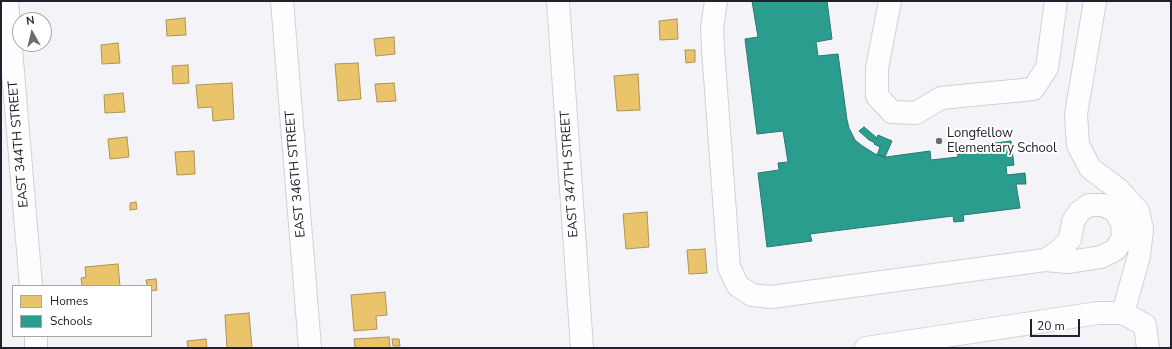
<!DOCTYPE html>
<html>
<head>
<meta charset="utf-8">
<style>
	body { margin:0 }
	#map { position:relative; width:1172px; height:349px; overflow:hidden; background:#f4f4f8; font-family:"Nunito Sans",sans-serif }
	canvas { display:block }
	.frame { position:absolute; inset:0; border:2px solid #21222e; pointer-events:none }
	.legend { position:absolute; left:12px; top:285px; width:140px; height:52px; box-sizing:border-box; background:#fff; border:1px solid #a6a7ab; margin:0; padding:5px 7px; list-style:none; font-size:12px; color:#21222e }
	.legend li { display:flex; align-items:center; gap:8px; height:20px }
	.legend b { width:20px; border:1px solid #a6a7ab }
	.north { position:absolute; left:12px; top:12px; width:40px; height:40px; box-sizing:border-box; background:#fff; border:1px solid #a6a7ab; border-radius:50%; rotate:352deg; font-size:11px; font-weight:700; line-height:16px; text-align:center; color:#21222e }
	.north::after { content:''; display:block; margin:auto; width:14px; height:18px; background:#6b6c75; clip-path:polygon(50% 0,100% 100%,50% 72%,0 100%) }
	.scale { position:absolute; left:1030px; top:319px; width:50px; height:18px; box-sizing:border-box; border:2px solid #21222e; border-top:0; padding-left:5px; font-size:12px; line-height:14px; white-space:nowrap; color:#21222e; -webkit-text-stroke:3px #fff; paint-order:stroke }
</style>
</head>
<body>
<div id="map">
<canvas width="1172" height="349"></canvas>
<div class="frame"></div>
<ul class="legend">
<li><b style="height:11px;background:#e9c46a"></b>Homes</li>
<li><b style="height:11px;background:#2a9d8f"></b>Schools</li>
</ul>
<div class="north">N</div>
<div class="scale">20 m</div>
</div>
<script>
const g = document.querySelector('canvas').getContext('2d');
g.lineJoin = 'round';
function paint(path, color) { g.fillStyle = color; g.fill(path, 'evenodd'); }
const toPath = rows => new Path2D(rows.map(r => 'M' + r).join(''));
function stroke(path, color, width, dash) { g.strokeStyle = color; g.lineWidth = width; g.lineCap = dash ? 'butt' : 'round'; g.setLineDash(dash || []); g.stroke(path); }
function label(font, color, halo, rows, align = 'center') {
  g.font = font + ' "Nunito Sans",sans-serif'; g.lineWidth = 4; g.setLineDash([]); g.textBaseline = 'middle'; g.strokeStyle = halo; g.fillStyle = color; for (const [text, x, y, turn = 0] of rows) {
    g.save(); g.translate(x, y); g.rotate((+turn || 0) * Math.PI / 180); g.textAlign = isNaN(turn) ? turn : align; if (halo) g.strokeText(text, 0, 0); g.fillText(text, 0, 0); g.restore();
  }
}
const homes = toPath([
	[185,18,186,35,167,36,166,20,185,18],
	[677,19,678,39,660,40,659,21,677,19],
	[394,37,395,54,376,56,374,39,394,37],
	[118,43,120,63,102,64,101,45,118,43],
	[685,50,695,50,695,62,686,63,685,50],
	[358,63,361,99,338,101,335,64,358,63],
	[188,65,189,83,173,84,172,66,188,65],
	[638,74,640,110,617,111,614,76,638,74],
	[232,83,234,119,213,121,212,107,198,108,196,85,232,83],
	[394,83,396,101,377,102,375,84,394,83],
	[123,93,125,112,105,113,104,95,123,93],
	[127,137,129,157,110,159,108,139,127,137],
	[194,151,195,174,177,175,175,152,194,151],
	[136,202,137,209,130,210,130,203,136,202],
	[647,212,649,247,626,249,623,214,647,212],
	[705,249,707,273,689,274,687,250,705,249],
	[118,264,120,286,82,286,81,278,86,277,85,267,118,264],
	[156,279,157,290,151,291,151,286,147,286,146,280,156,279],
	[385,292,387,315,376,316,377,329,354,331,351,295,385,292],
	[249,313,252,348,227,348,225,315,249,313],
	[389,337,390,348,355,348,354,339,389,337],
	[206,339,207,348,188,348,187,341,206,339],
	[392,339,399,339,400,346,393,346,392,339]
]);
const schools = toPath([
	[752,1,827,1,832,39,816,42,818,56,838,54,847,120,849,128,855,140,861,145,875,154,886,157,930,151,931,160,958,157,957,148,1011,141,1014,165,1006,166,1007,175,1025,173,1026,184,1016,184,1020,208,963,215,964,221,954,222,953,216,810,234,812,241,767,247,758,173,779,170,778,163,788,162,783,131,757,134,745,39,758,37,752,1],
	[864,127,877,138,878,135,892,141,885,157,877,155,880,147,874,144,875,143,869,140,859,131,864,127]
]);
const minor = toPath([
	[7,1,31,286],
	[282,1,310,348],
	[558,1,582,348],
	[716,1,712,28,713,49,729,267,738,286,752,295,771,297,1045,260,1069,262,1101,257,1115,250,1123,238,1122,223,1115,211,1103,205,1089,205,1079,212,1073,222,1070,239,1059,251,1045,260],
	[890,1,877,68,877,96,892,112,916,113,941,98,1033,89,1047,68,1056,1],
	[1095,1,1076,114,1078,145,1090,168,1118,189,1138,211,1142,229,1139,256,1123,313],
	[36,336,36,348],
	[866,348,1098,313,1123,313,1145,325,1148,348]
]);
const markers = [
	[939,141,4,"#6b6c75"]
];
const poiNames = [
	["Longfellow",947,134],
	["Elementary School",947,149]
];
const streetNames = [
	["EAST 344TH STREET",19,144,-95],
	["EAST 346TH STREET",296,174,-95],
	["EAST 347TH STREET",570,174,-94]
];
paint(homes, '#e9c46a');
stroke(homes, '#ad9358', 1);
paint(schools, '#2a9d8f');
stroke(schools, '#277872', 1);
stroke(minor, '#d0d0d9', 24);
stroke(minor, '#fdfdfe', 22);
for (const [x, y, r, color] of markers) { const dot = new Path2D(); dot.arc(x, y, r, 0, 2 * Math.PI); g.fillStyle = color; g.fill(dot); stroke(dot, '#fff', 1.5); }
label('13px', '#21222e', '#fff', poiNames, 'left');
label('13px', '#21222e', '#fff', streetNames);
</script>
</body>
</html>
